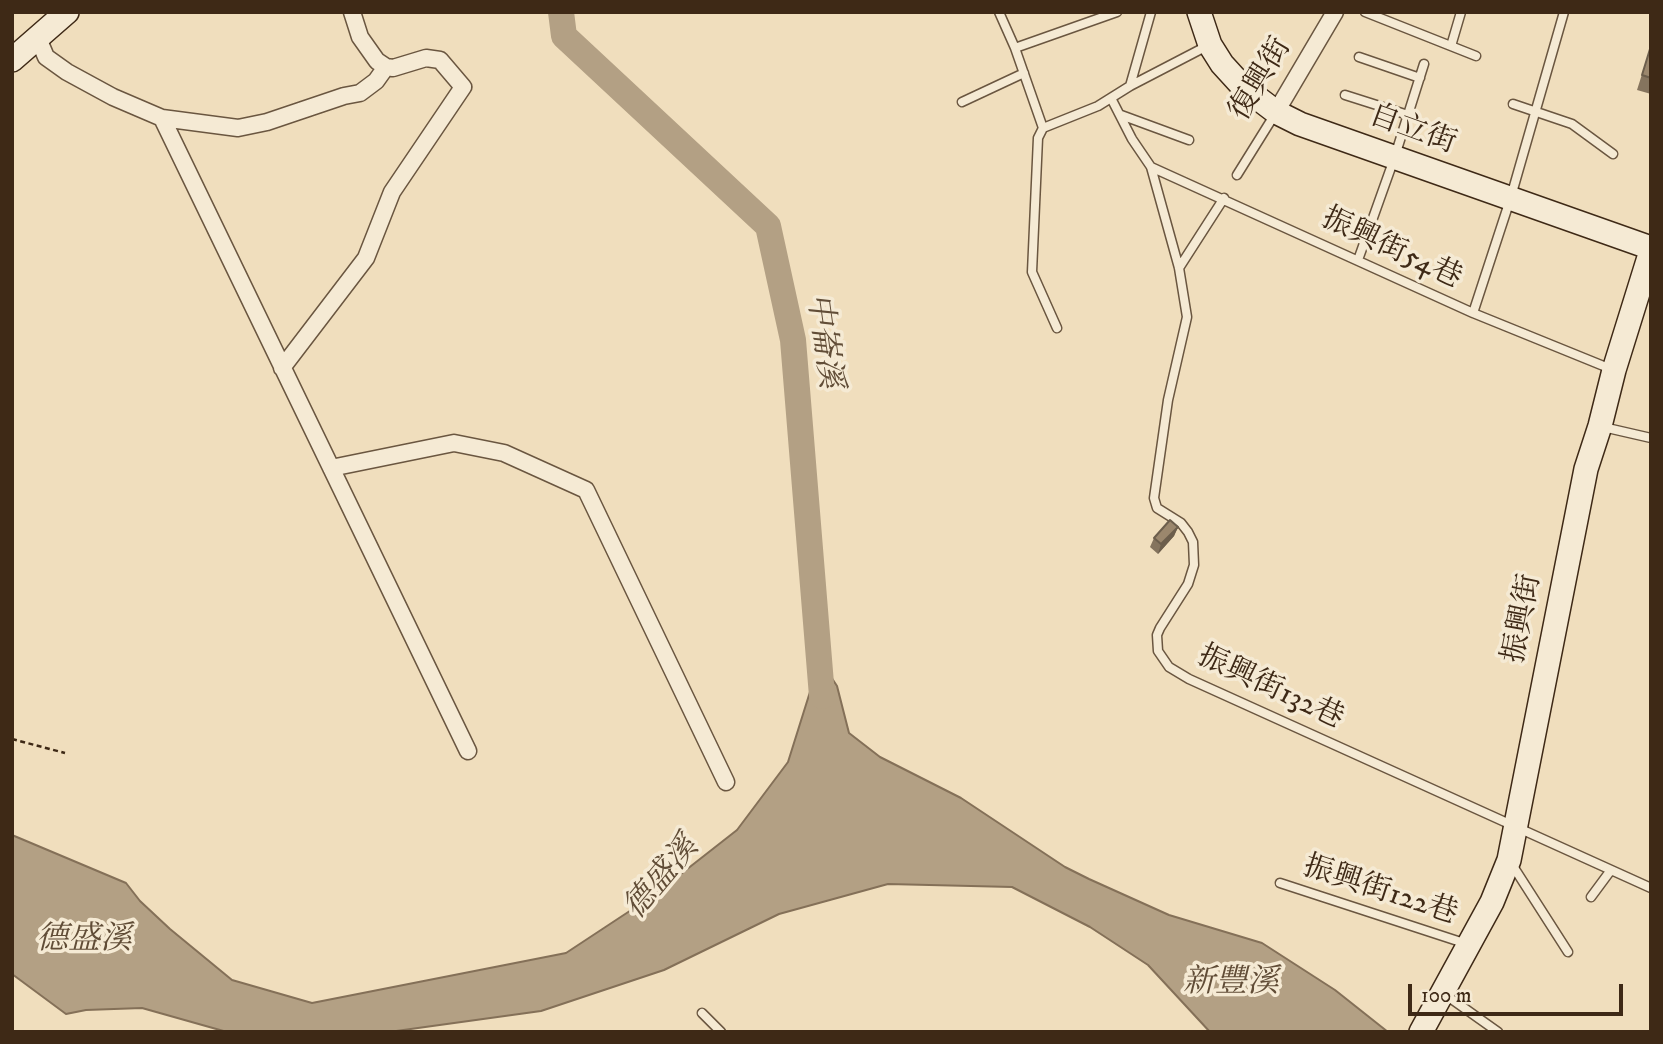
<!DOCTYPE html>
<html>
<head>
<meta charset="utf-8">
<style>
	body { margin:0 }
	#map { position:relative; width:1663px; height:1044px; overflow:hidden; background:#f0debd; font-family:"IM FELL DW Pica",serif }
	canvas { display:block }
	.frame { position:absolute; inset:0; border:14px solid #3e2916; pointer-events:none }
	.scale { position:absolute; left:1408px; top:984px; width:215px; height:32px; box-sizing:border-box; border:4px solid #3e2916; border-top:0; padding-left:9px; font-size:21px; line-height:24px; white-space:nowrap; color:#3e2916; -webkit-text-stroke:5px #f5ead4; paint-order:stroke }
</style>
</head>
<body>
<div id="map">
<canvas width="1663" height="1044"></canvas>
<div class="frame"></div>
<div class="scale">100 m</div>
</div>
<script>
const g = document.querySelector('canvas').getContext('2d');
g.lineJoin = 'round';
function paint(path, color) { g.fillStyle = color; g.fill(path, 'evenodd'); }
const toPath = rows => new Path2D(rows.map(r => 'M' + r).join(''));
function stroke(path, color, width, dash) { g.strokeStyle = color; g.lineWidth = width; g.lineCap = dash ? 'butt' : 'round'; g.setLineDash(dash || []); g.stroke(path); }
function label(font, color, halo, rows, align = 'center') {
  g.font = font + ' "IM FELL DW Pica","Noto Serif TC",serif'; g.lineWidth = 7; g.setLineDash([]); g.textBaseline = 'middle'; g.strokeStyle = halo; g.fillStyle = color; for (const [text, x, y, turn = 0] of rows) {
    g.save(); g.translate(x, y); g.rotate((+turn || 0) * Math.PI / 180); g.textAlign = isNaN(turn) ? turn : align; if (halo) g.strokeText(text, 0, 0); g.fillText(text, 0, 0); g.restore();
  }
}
const water = toPath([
	[820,660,837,686,849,733,880,757,961,798,1065,867,1089,879,1169,915,1262,943,1335,990,1388,1032,1210,1032,1148,965,1090,927,1012,887,888,884,779,914,664,970,541,1011,389,1032,227,1032,142,1008,86,1010,66,1014,12,974,12,835,126,883,140,901,170,929,232,980,312,1003,566,953,654,895,737,830,788,762,820,660]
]);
const river = toPath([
	[561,12,564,36,768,226,793,340,822,696]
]);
const path = toPath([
	[12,739,65,753]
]);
const lane = toPath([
	[999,12,1015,48,1043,128,1038,138,1032,272,1057,328],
	[1365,12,1476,56],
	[1451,46,1461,12],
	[1015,48,1117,12],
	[1359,57,1420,78],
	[1130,86,1151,12],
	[1345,95,1408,115],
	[1111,98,1132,139,1151,167,1179,268,1187,317,1168,400,1154,498,1157,508,1181,523,1188,532,1193,542,1194,565,1188,584,1160,628,1157,635,1158,651,1169,667,1189,679,1651,888],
	[962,102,1024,73],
	[1513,104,1572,124,1613,154],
	[1121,115,1189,140],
	[1043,128,1098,106,1130,86,1207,46],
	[1151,167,1473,313,1611,369],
	[1237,175,1275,114],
	[1358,260,1394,159,1424,64],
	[1179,268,1224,198],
	[1473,313,1510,200,1564,12],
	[1603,427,1651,438],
	[1511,863,1568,952],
	[1280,883,1467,944],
	[1591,897,1611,870],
	[1443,993,1498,1032],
	[702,1013,721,1032]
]);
const street = toPath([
	[38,38,46,57,67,72,113,97,162,118,468,751],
	[1276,112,1335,12],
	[162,118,238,128,267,122,344,96,360,93,376,81,386,67],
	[282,368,366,258,392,192,463,87,440,60,426,58,393,68,386,67,377,61,360,37,352,12],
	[331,468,454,443,504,453,586,490,726,782]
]);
const secondary = toPath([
	[1199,12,1210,45,1222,64,1243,87,1276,112,1300,124,1651,248],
	[12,60,67,12],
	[1421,1032,1492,902,1509,860,1586,469,1600,426,1614,370,1651,251]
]);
const wall = toPath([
	[1650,49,1651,49,1651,94,1637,90],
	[1178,527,1174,536,1158,554,1150,547,1154,538]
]);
const shadedWall = toPath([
	[1178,527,1174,536,1158,554,1161,544]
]);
const building = toPath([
	[1650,49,1651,49,1651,78,1642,75,1650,49],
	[1170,520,1178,527,1161,544,1154,538,1170,520]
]);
const streetNames = [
	["復興街",1262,80,-59],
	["自立街",1412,131,20],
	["振興街54巷",1391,250,25],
	["振興街",1524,619,-79],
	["振興街132巷",1270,689,25],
	["振興街122巷",1380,892,18]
];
const waterNames = [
	["中崙溪",822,341,82],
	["德盛溪",663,879,-50],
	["德盛溪",84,941],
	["新豐溪",1231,984]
];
paint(water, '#b3a084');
stroke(water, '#847058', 2);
stroke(river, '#b3a084', 26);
stroke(lane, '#6a5640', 11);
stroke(street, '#6a5640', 19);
stroke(secondary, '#3e2916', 26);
stroke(path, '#3e2916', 2.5, [5, 3.5]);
stroke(lane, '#f5ead4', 8);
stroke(street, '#f5ead4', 16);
stroke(secondary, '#f5ead4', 23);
paint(wall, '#85745e');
paint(shadedWall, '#6c5e4c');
paint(building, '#9b876d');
stroke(building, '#6c5e4c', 2);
label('30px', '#3e2916', '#f5ead4', streetNames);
label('italic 32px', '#614d37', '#f5ead4', waterNames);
</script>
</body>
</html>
